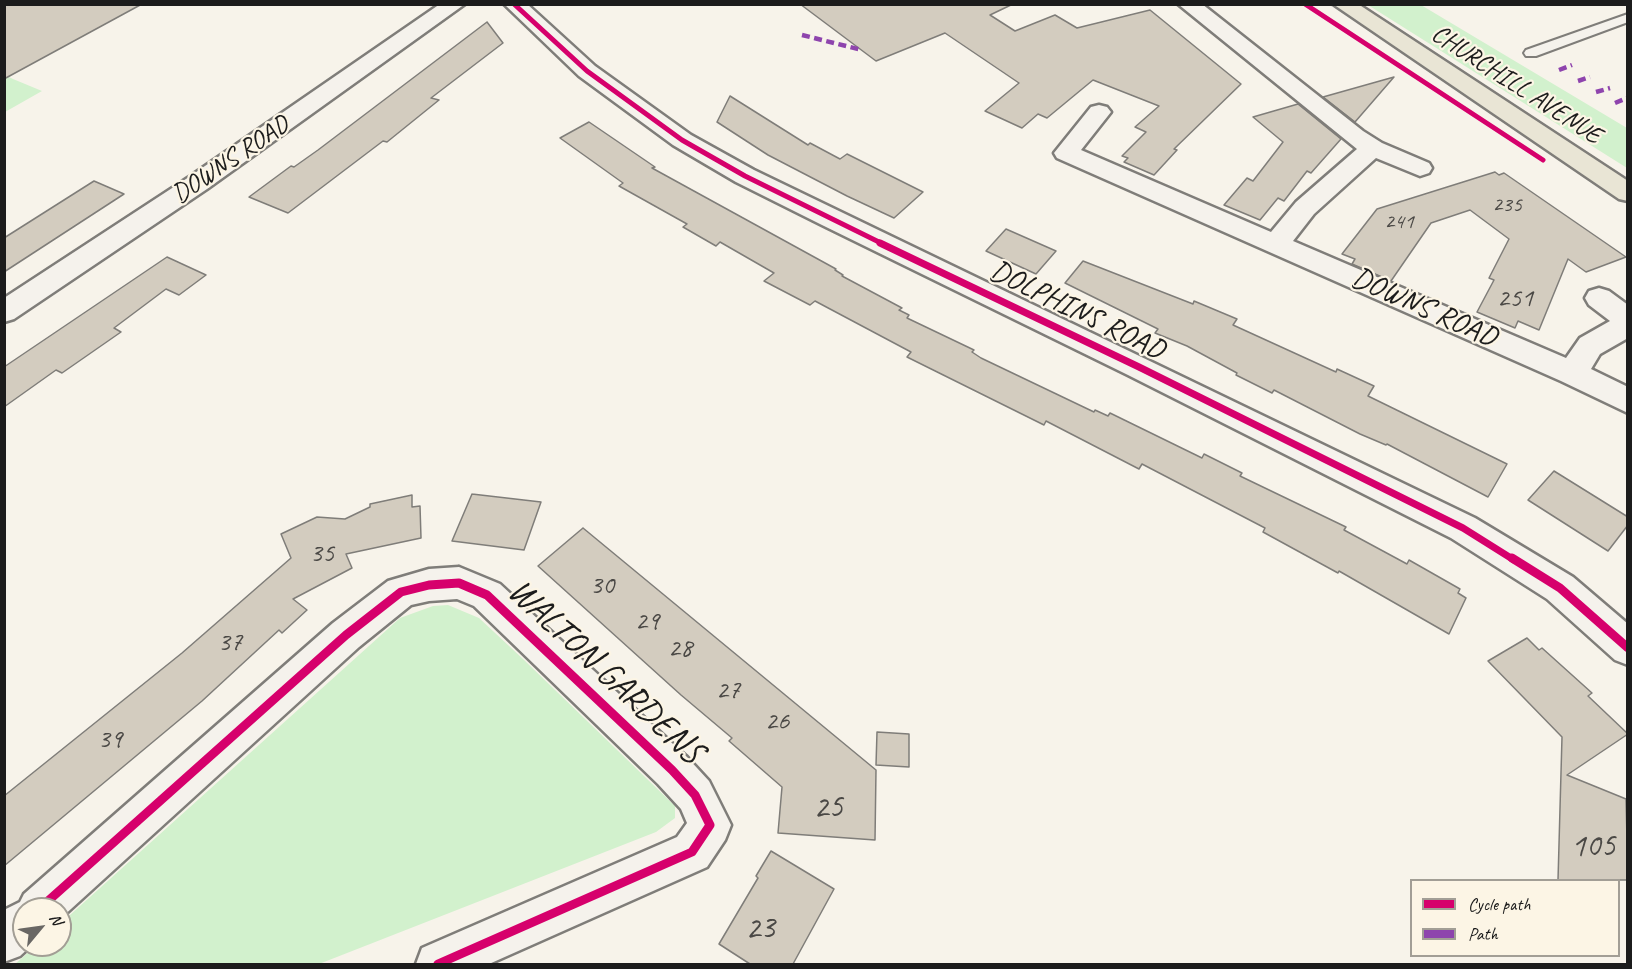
<!DOCTYPE html>
<html>
<head>
<meta charset="utf-8">
<style>
	body { margin:0 }
	#map { position:relative; width:1632px; height:969px; overflow:hidden; background:#f7f3ea; font-family:Caveat,sans-serif }
	canvas { display:block }
	.frame { position:absolute; inset:0; border:6px solid #1c1c1c; pointer-events:none }
	.legend { position:absolute; left:1410px; top:879px; width:210px; height:78px; box-sizing:border-box; background:#fcf5e5; border:2px solid #a29e95; margin:0; padding:8px 10px; list-style:none; font-size:18px; color:#1c1c1c }
	.legend li { display:flex; align-items:center; gap:12px; height:30px }
	.legend b { width:30px; border:2px solid #a29e95 }
	.north { position:absolute; left:12px; top:897px; width:60px; height:60px; box-sizing:border-box; background:#fcf5e5; border:2px solid #a29e95; border-radius:50%; rotate:61deg; font-size:16px; font-weight:700; line-height:24px; text-align:center; color:#1c1c1c }
	.north::after { content:''; display:block; margin:auto; width:21px; height:27px; background:#696764; clip-path:polygon(50% 0,100% 100%,50% 72%,0 100%) }
</style>
</head>
<body>
<div id="map">
<canvas width="1632" height="969"></canvas>
<div class="frame"></div>
<ul class="legend">
<li><b style="height:8px;background:#d6006c"></b>Cycle path</li>
<li><b style="height:8px;background:#8e44ad"></b>Path</li>
</ul>
<div class="north">N</div>
</div>
<script>
const g = document.querySelector('canvas').getContext('2d');
g.lineJoin = 'round';
function paint(path, color) { g.fillStyle = color; g.fill(path, 'evenodd'); }
const toPath = rows => new Path2D(rows.map(r => 'M' + r).join(''));
function stroke(path, color, width, dash) { g.strokeStyle = color; g.lineWidth = width; g.lineCap = dash ? 'butt' : 'round'; g.setLineDash(dash || []); g.stroke(path); }
function label(font, color, halo, rows, align = 'center') {
  g.font = font + ' Caveat,sans-serif'; g.lineWidth = 4.5; g.setLineDash([]); g.textBaseline = 'middle'; g.strokeStyle = halo; g.fillStyle = color; for (const [text, x, y, turn = 0] of rows) {
    g.save(); g.translate(x, y); g.rotate((+turn || 0) * Math.PI / 180); g.textAlign = isNaN(turn) ? turn : align; if (halo) g.strokeText(text, 0, 0); g.fillText(text, 0, 0); g.restore();
  }
}
const green = toPath([
	[1368,5,1421,5,1627,128,1627,168],
	[5,75,13,79,42,91,5,112],
	[448,605,479,618,523,659,675,806,675,818,656,832,319,964,15,964,37,945,60,945,60,924,400,618,433,606]
]);
const building = toPath([
	[4,4,142,4,4,79,4,4],
	[800,4,1013,4,990,15,1015,31,1055,15,1077,28,1150,10,1241,84,1174,149,1177,150,1154,175,1124,162,1128,158,1122,156,1146,132,1135,127,1159,106,1093,80,1047,118,1038,114,1022,128,985,111,1019,83,945,33,876,61,800,4],
	[487,22,503,43,431,98,439,100,387,142,383,141,288,213,249,197,291,166,294,167,318,150,487,22],
	[1394,77,1355,122,1323,97,1394,77],
	[730,96,808,145,810,143,840,159,847,154,923,192,894,218,847,196,768,155,717,122,730,96],
	[1298,104,1341,139,1311,173,1307,171,1284,201,1278,198,1260,220,1224,205,1247,178,1253,181,1283,142,1253,117,1298,104],
	[589,122,655,167,652,168,836,269,835,270,843,275,842,276,902,308,899,310,909,315,907,318,974,350,972,352,981,358,1094,412,1095,410,1108,416,1110,413,1202,458,1204,454,1242,473,1240,476,1346,527,1344,530,1407,564,1409,560,1460,589,1458,593,1466,598,1449,634,1339,571,1338,573,1263,532,1265,528,1142,464,1139,469,1046,421,1044,425,907,357,911,352,815,301,810,305,764,281,774,273,720,242,716,246,683,227,687,224,619,186,623,183,560,138,589,122],
	[1495,172,1499,175,1504,173,1626,257,1586,272,1568,259,1539,330,1518,321,1515,328,1477,312,1494,280,1489,278,1509,239,1470,210,1431,223,1391,281,1352,264,1355,259,1342,254,1377,209,1495,172],
	[94,181,124,194,4,272,4,238,94,181],
	[1006,229,1056,251,1036,274,986,251,1006,229],
	[167,257,206,275,179,295,166,289,114,328,121,332,62,373,56,370,4,407,4,367,167,257],
	[1083,261,1193,304,1194,301,1237,319,1233,325,1336,372,1337,369,1374,386,1368,396,1507,464,1488,497,1387,444,1386,445,1360,434,1274,390,1272,393,1236,375,1237,373,1187,346,1155,333,1158,329,1065,283,1083,261],
	[1554,471,1628,517,1628,525,1608,551,1528,500,1554,471],
	[472,494,541,502,524,550,452,541,472,494],
	[412,495,412,507,420,506,421,538,346,554,352,568,293,599,307,610,282,633,279,630,202,701,4,866,4,796,182,653,291,558,281,534,317,517,345,519,370,507,370,504,412,495],
	[583,528,876,770,875,840,778,833,782,787,729,741,732,738,681,695,538,566,583,528],
	[1527,638,1539,650,1542,648,1592,693,1588,696,1628,734,1567,775,1626,799,1628,880,1558,880,1562,737,1488,661,1527,638],
	[877,732,909,734,909,767,876,765,877,732],
	[771,851,834,889,793,964,750,964,719,944,758,878,756,876,771,851]
]);
const service = toPath([
	[1628,14,1628,22,1536,56,1526,56,1524,53,1526,50,1628,14]
]);
const minor = toPath([
	[440,4,465,4,207,189,14,319,4,322,4,298,189,177,440,4],
	[504,4,527,4,595,66,691,135,754,170,1475,518,1573,577,1628,624,1628,665,1615,660,1547,599,1451,538,1128,375,822,225,736,182,673,145,579,76,504,4],
	[1178,4,1202,4,1363,131,1382,143,1429,163,1432,168,1429,173,1420,176,1376,158,1314,214,1293,241,1566,358,1580,338,1610,321,1589,305,1585,298,1589,291,1599,288,1609,291,1628,305,1628,338,1600,354,1591,369,1628,387,1628,413,1561,381,1057,158,1054,153,1091,107,1099,105,1107,107,1111,112,1081,150,1271,232,1296,202,1357,149,1178,4],
	[459,567,500,584,686,756,709,781,731,825,725,840,707,867,489,964,416,964,422,948,677,837,687,823,681,809,658,784,474,606,457,599,429,601,411,605,359,647,60,919,60,909,24,909,24,945,32,945,20,956,4,962,4,910,20,902,24,894,333,623,388,581,429,569,459,567]
]);
const trunk = toPath([
	[1333,4,1358,4,1628,181,1628,201,1619,199,1333,4]
]);
const quiet = toPath([
	[802,35,862,50],
	[1559,70,1572,65],
	[1578,81,1590,77],
	[1596,92,1610,88],
	[1615,103,1627,98]
]);
const cyclewayFar2 = toPath([
	[514,4,587,71,682,140,745,176,883,244],
	[1305,4,1543,160]
]);
const cyclewayFar1 = toPath([
	[880,243,1139,367,1463,528,1514,560]
]);
const cycleway = toPath([
	[1512,558,1560,588,1628,648],
	[39,909,346,635,401,592,429,585,459,583,487,595,672,770,695,795,710,825,692,852,438,964]
]);
const farNumbernames = [
	["235",1507,205],
	["241",1399,222]
];
const farStreetnames = [
	["CHURCHILL AVENUE",1516,85,33],
	["DOWNS ROAD",231,160,-34]
];
const numberNames = [
	["251",1515,299],
	["35",322,554],
	["30",602,586],
	["29",647,622],
	["37",230,643],
	["28",680,649],
	["27",728,691],
	["26",777,722],
	["39",110,740]
];
const streetNames = [
	["DOWNS ROAD",1424,308,24],
	["DOLPHINS ROAD",1077,311,26]
];
const nearNumbernames = [
	["25",828,808],
	["105",1593,847],
	["23",760,929]
];
const nearStreetnames = [
	["WALTON GARDENS",605,672,43]
];
paint(green, '#d2f1cd');
paint(building, '#d3ccbf');
stroke(building, '#7f7d79', 1.5);
stroke(service, '#7f7d79', 4);
stroke(minor, '#7f7d79', 5);
stroke(trunk, '#7f7d79', 5);
paint(service, '#f5f2ec');
paint(minor, '#f5f2ec');
paint(trunk, '#e9e5d5');
stroke(quiet, '#8e44ad', 4.5, [8, 4.5]);
stroke(cyclewayFar2, '#d6006c', 5);
stroke(cyclewayFar1, '#d6006c', 7);
stroke(cycleway, '#d6006c', 9);
label('22px', '#4a4845', null, farNumbernames);
label('26px', '#1c1c1c', '#fcf5e5', farStreetnames);
label('27px', '#4a4845', null, numberNames);
label('30px', '#1c1c1c', '#fcf5e5', streetNames);
label('33px', '#4a4845', null, nearNumbernames);
label('36px', '#1c1c1c', '#fcf5e5', nearStreetnames);
</script>
</body>
</html>
